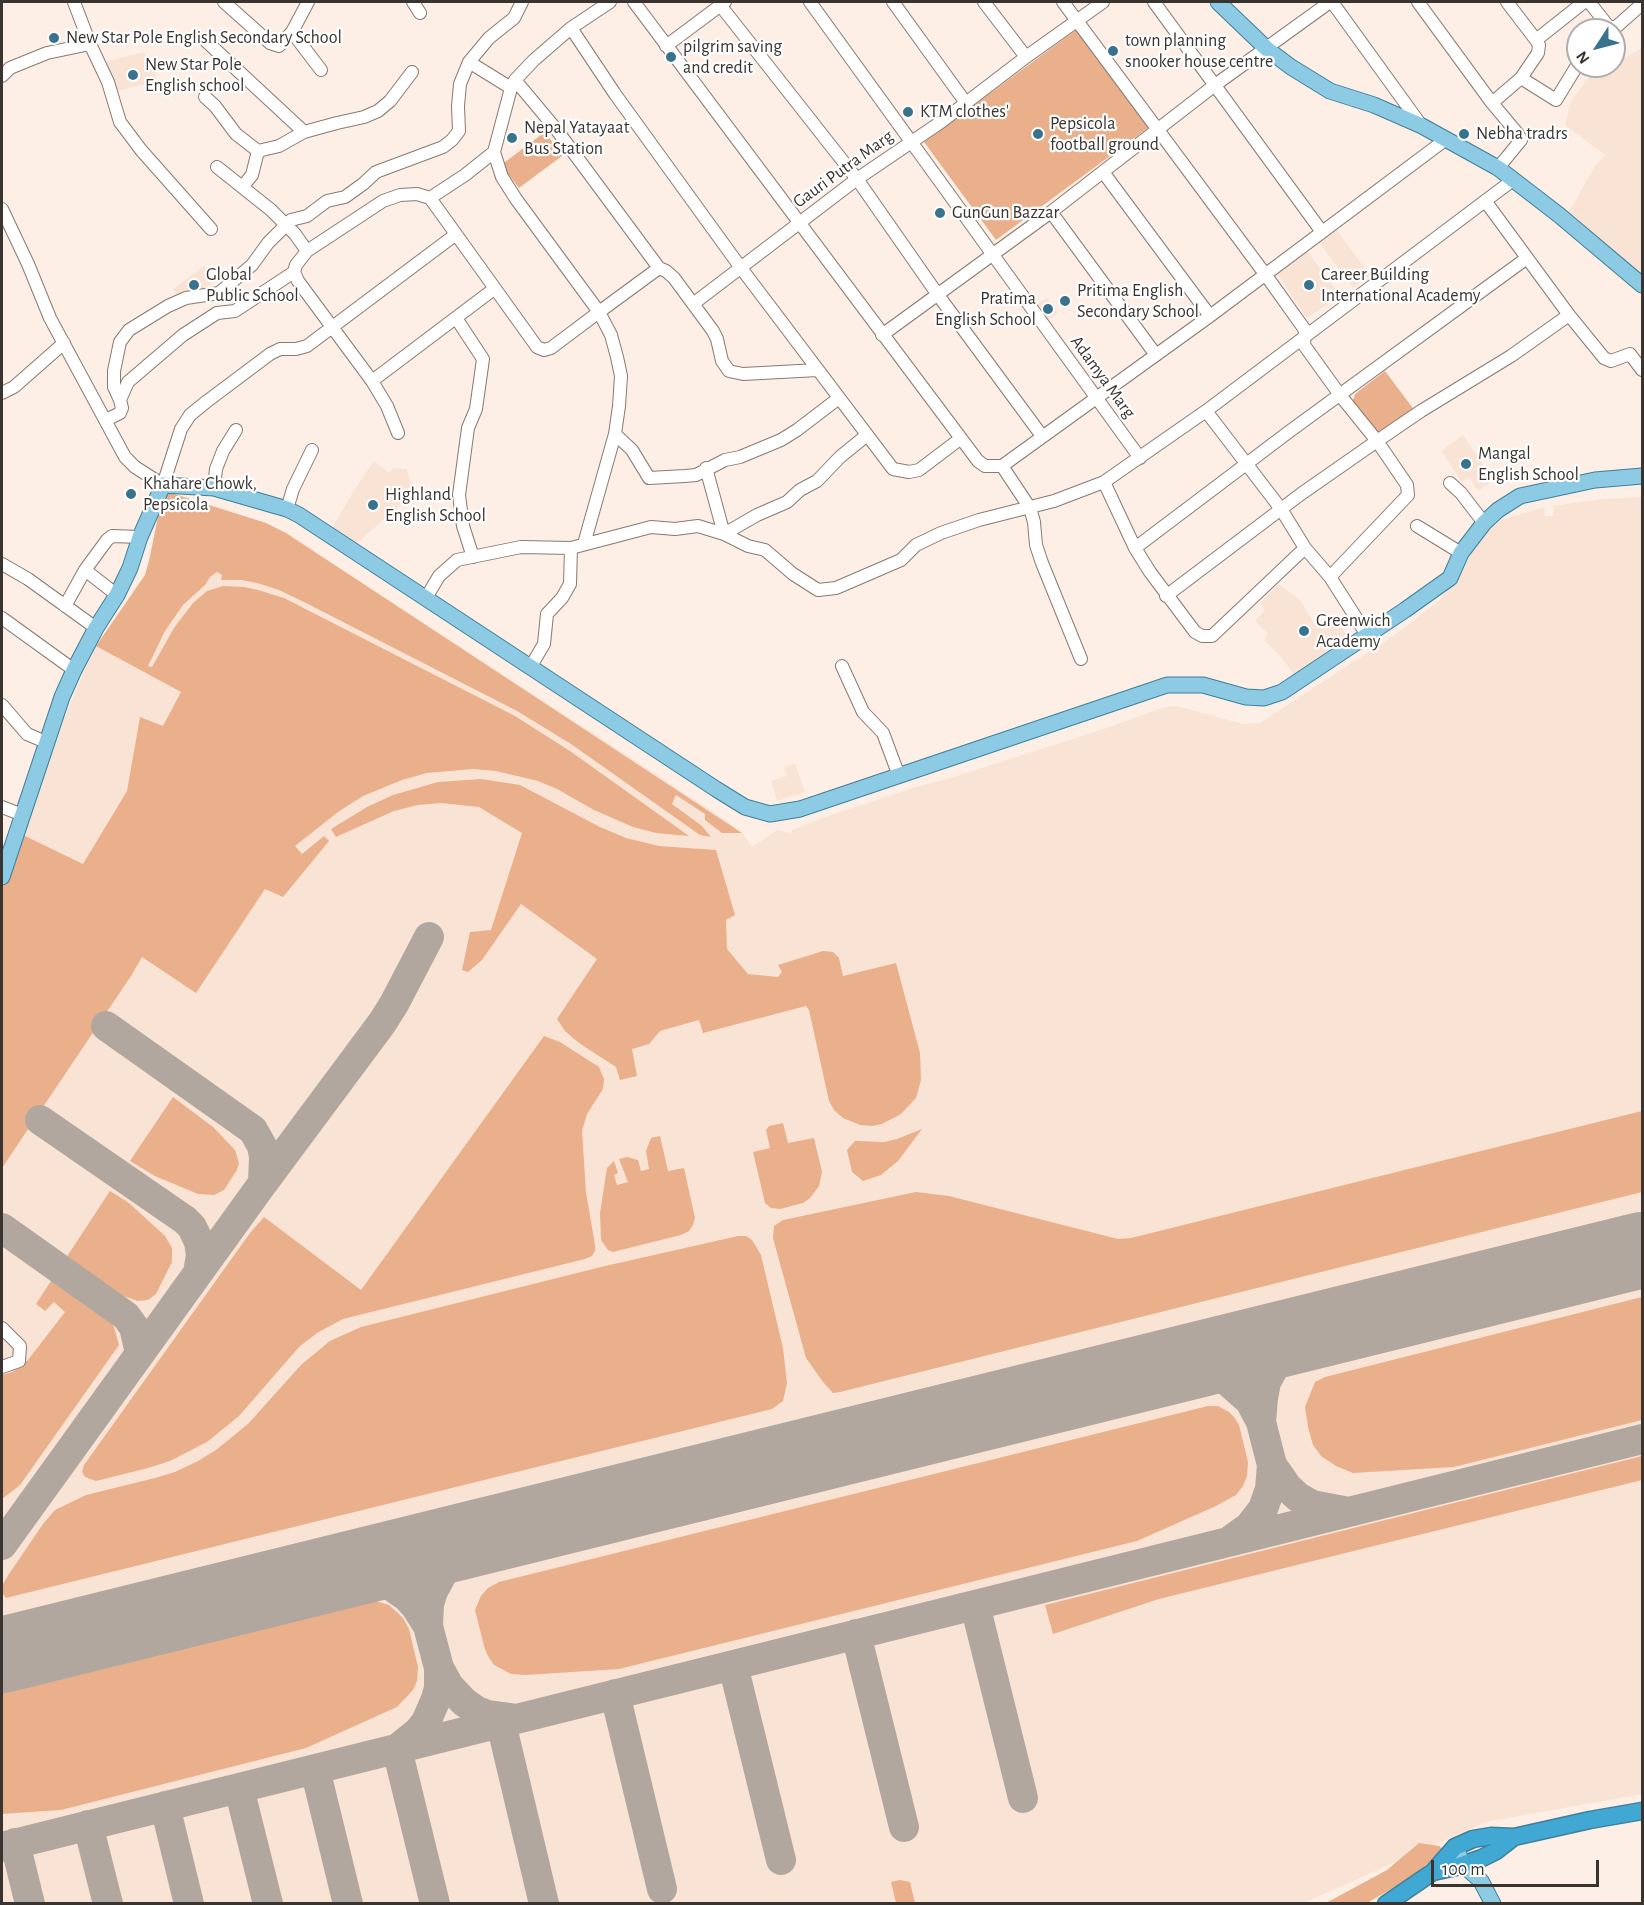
<!DOCTYPE html>
<html>
<head>
<meta charset="utf-8">
<style>
	body { margin:0 }
	#map { position:relative; width:1644px; height:1905px; overflow:hidden; background:#fdefe5; font-family:"Alegreya Sans",sans-serif }
	canvas { display:block }
	.frame { position:absolute; inset:0; border:3px solid #393430; pointer-events:none }
	.north { position:absolute; left:1566px; top:18px; width:60px; height:60px; box-sizing:border-box; background:#fff; border:2px solid #b0aeac; border-radius:50%; rotate:234deg; font-size:16px; font-weight:700; line-height:24px; text-align:center; color:#393430 }
	.north::after { content:''; display:block; margin:auto; width:21px; height:27px; background:#39728c; clip-path:polygon(50% 0,100% 100%,50% 72%,0 100%) }
	.scale { position:absolute; left:1431px; top:1860px; width:168px; height:27px; box-sizing:border-box; border:3px solid #393430; border-top:0; padding-left:8px; font-size:18px; line-height:21px; white-space:nowrap; color:#393430; -webkit-text-stroke:4px #fff; paint-order:stroke }
</style>
</head>
<body>
<div id="map">
<canvas width="1644" height="1905"></canvas>
<div class="frame"></div>
<div class="north">N</div>
<div class="scale">100 m</div>
</div>
<script>
const g = document.querySelector('canvas').getContext('2d');
g.lineJoin = 'round';
function paint(path, color) { g.fillStyle = color; g.fill(path, 'evenodd'); }
const toPath = rows => new Path2D(rows.map(r => 'M' + r).join(''));
function stroke(path, color, width, dash) { g.strokeStyle = color; g.lineWidth = width; g.lineCap = dash ? 'butt' : 'round'; g.setLineDash(dash || []); g.stroke(path); }
function label(font, color, halo, rows, align = 'center') {
  g.font = font + ' "Alegreya Sans",sans-serif'; g.lineWidth = 4.5; g.setLineDash([]); g.textBaseline = 'middle'; g.strokeStyle = halo; g.fillStyle = color; for (const [text, x, y, turn = 0] of rows) {
    g.save(); g.translate(x, y); g.rotate((+turn || 0) * Math.PI / 180); g.textAlign = isNaN(turn) ? turn : align; if (halo) g.strokeText(text, 0, 0); g.fillText(text, 0, 0); g.restore();
  }
}
const built = toPath([
	[1642,48,1642,276,1569,212,1595,166,1605,155,1565,125,1571,101,1589,77,1610,66,1614,66,1614,64],
	[143,52,156,69,156,81,114,92,105,62],
	[1335,228,1370,275,1353,288,1318,241],
	[1306,250,1341,296,1307,318,1277,274],
	[204,266,215,282,185,305,173,289],
	[1047,298,1058,313,1048,320,1037,304],
	[1463,435,1494,480,1478,491,1469,478,1462,482,1441,451],
	[374,461,389,473,394,468,406,469,413,487,405,500,396,509,357,543,333,527,353,492],
	[168,492,266,523,286,533,727,821,742,833,752,847,777,830,792,833,792,830,828,816,916,787,950,778,1101,730,1165,707,1177,706,1243,724,1260,723,1399,632,1440,600,1453,583,1483,535,1502,520,1544,507,1545,516,1554,516,1553,506,1602,499,1642,497,1642,1794,1486,1822,1304,1903,2,1904,2,888,12,869,63,722,85,669,96,646,145,575,149,561,158,517],
	[1279,584,1300,600,1317,628,1335,618,1350,640,1296,677,1281,657,1264,640,1268,634,1255,621,1265,610,1260,603],
	[795,763,805,792,777,801,771,781,787,776,784,767]
]);
const green = toPath([
	[1080,27,1152,125,996,240,924,142],
	[545,132,562,156,519,188,501,165],
	[1385,371,1415,411,1383,431,1378,432,1352,403,1355,394],
	[168,492,266,523,286,533,742,833,722,833,705,820,705,814,676,795,672,804,702,826,711,837,700,835,571,744,517,711,304,602,279,590,257,583,242,580,221,580,222,575,217,572,210,577,205,585,183,605,165,631,148,666,152,667,174,628,193,603,207,591,223,586,244,587,258,590,284,598,515,716,570,751,689,836,656,833,633,827,594,810,557,789,538,781,496,771,473,769,427,773,402,780,363,796,338,812,295,846,302,854,324,836,329,841,283,897,265,889,196,993,142,957,131,976,2,1168,2,888,12,869,23,835,83,864,127,791,140,717,163,726,181,692,96,646,145,575,149,561,158,517],
	[481,779,520,785,600,827,626,838,659,846,716,850,735,915,726,920,727,949,748,974,778,977,782,972,778,965,823,951,833,952,839,958,843,976,896,963,920,1053,921,1080,916,1098,901,1114,882,1124,872,1126,860,1125,843,1118,834,1110,829,1101,809,1010,806,1006,703,1033,699,1020,660,1031,649,1044,632,1049,637,1076,620,1080,616,1067,579,1043,565,1031,557,1019,597,959,521,904,482,960,468,972,462,970,470,932,491,930,522,833,479,807,441,803,418,805,394,811,336,837,331,829,367,807,393,795,438,782],
	[544,1036,560,1042,599,1067,604,1079,603,1089,587,1114,582,1131,586,1192,595,1245,595,1251,592,1256,585,1259,343,1319,317,1333,299,1347,239,1416,207,1442,170,1461,148,1468,96,1481,85,1477,82,1472,84,1465,250,1233,264,1217,361,1290],
	[173,1097,213,1127,235,1150,239,1163,237,1170,224,1190,214,1195,198,1194,155,1176,130,1161],
	[1642,1111,1642,1192,840,1392,833,1393,823,1382,806,1358,773,1238,774,1226,783,1220,916,1192,949,1196,1118,1239,1131,1238],
	[783,1123,788,1143,814,1138,822,1172,819,1186,810,1198,803,1203,780,1209,771,1208,765,1203,753,1152,770,1148,766,1130,769,1126],
	[922,1129,898,1161,881,1175,863,1181,852,1172,847,1150,855,1141,884,1142,897,1139],
	[660,1136,668,1171,684,1168,695,1218,693,1225,689,1231,681,1235,613,1252,608,1250,601,1240,600,1213,607,1168,614,1161,618,1173,614,1175,617,1185,628,1182,619,1159,627,1157,638,1160,641,1171,649,1169,646,1151,651,1138],
	[110,1191,129,1203,165,1236,172,1248,172,1262,156,1294,148,1300,138,1301,123,1296,99,1285,64,1261],
	[738,1236,746,1236,752,1240,761,1255,783,1348,787,1383,783,1401,772,1409,6,1598,3,1594,3,1584,9,1574,43,1524,55,1510,86,1495,155,1478,175,1472,198,1461,216,1450,248,1424,301,1365,330,1341,361,1327,601,1267],
	[55,1275,95,1306,108,1319,114,1327,119,1345,20,1485,2,1499,2,1375,12,1372,28,1360,65,1312,54,1302,45,1311,36,1304],
	[1642,1297,1642,1420,1454,1467,1353,1473,1336,1466,1321,1456,1313,1445,1308,1427,1305,1407,1315,1382,1325,1377],
	[1208,1406,1218,1406,1229,1412,1234,1417,1239,1425,1248,1462,1247,1476,1243,1486,1236,1495,1216,1506,1137,1541,619,1669,526,1675,511,1674,494,1665,488,1656,484,1646,475,1610,481,1596,488,1588,499,1582],
	[1642,1456,1642,1480,1159,1599,1053,1634,1045,1605],
	[372,1600,389,1605,403,1618,409,1629,418,1667,417,1681,413,1690,397,1707,306,1748,61,1810,2,1814,2,1693],
	[1419,1843,1440,1846,1442,1851,1412,1877,1367,1903,1324,1904,1387,1870],
	[900,1880,910,1882,915,1903,896,1903,891,1882]
]);
const taxiway = toPath([
	[40,1120,185,1220,192,1227,199,1242,201,1255,198,1273],
	[263,1183,382,1023,394,1004,429,937],
	[2,1228,126,1316,134,1327,140,1353],
	[1310,1332,1277,1361,1272,1371,1266,1382,1263,1398,1261,1422,1272,1465,1288,1488,1298,1497,1312,1505,1344,1511],
	[1178,1365,1207,1371,1225,1379,1250,1401,1261,1422],
	[1231,1540,1249,1527,1263,1509,1270,1489,1272,1465],
	[2,1545,263,1183,264,1157,262,1146,253,1130,106,1026],
	[336,1573,357,1574,384,1581,407,1597,416,1607,428,1626],
	[975,1605,1023,1798],
	[856,1634,904,1827],
	[733,1665,781,1860],
	[439,1668,449,1686,464,1702,477,1711,488,1715,511,1718],
	[615,1694,662,1889],
	[501,1723,544,1904],
	[315,1769,348,1904],
	[239,1788,268,1904],
	[165,1806,189,1904],
	[88,1825,108,1904],
	[15,1843,30,1904],
	[2,1847,1642,1439],
	[435,1904,397,1749,418,1732,426,1722,436,1699,439,1688,439,1668,428,1626,429,1604,433,1591,446,1567,482,1537]
]);
const runway = toPath([
	[2,1655,1642,1250]
]);
const minor = toPath([
	[74,2,90,44,108,82,120,122,141,150,211,229],
	[224,2,270,43,279,46,292,32,308,2],
	[413,2,420,13],
	[634,2,978,461,985,466,1002,466,1030,508,1034,522,1036,545,1042,563,1081,659],
	[810,2,1140,458],
	[893,2,966,103],
	[984,2,1026,57],
	[1063,2,1265,274,1305,330,1304,345,1340,395,1377,441,1407,485,1408,495,1330,577],
	[1154,2,1322,232],
	[1332,2,1421,125],
	[1418,2,1492,103,1518,134,1521,140,1498,168],
	[1507,2,1536,40],
	[1589,2,1609,27,1616,27,1642,4],
	[720,5,857,179,938,295,1042,436],
	[571,28,615,94,741,268,893,469,909,472,919,470,960,439],
	[292,32,321,70],
	[206,41,304,132],
	[666,46,725,2],
	[469,62,511,88],
	[2,76,10,68,47,53,90,44],
	[1521,78,1538,53,1539,45,1536,40,1584,2],
	[515,80,556,129,659,268,666,271,674,278,713,331,717,339,722,361,729,371,743,374,818,370],
	[205,97,215,106,236,134,258,151],
	[1492,103,1521,78,1556,100,1578,64],
	[258,151,279,146,304,132,337,123,364,117,378,111,390,101,412,72],
	[494,152,502,177,516,199,599,312,551,348,544,350,537,347,430,198,465,175,494,152,511,88,515,80,534,60,571,28,610,2],
	[217,167,271,210,295,234,307,251],
	[1103,172,1210,316],
	[243,186,252,175,258,151],
	[430,198,417,194,400,195,383,201,307,251,296,265,294,272,298,281,372,381,494,289],
	[1486,202,1569,315,1604,358,1611,361,1630,354,1642,370],
	[2,209,28,264,50,318,125,457,135,467,163,485,181,429,190,415,206,402,270,354,280,349,296,349,307,346,455,235],
	[1051,212,1156,355],
	[693,304,857,179,941,122,1026,57,1103,2],
	[456,318,483,359,476,409,468,428,459,495,463,526,473,557],
	[882,335,1051,212,1215,85,1330,2],
	[372,381,387,406,398,433],
	[2,393,14,387,64,343],
	[120,400,114,387,114,371,120,342,129,330,168,306,186,298,219,293,252,265,268,243,291,220,307,216,327,201,345,197,363,184,376,172,443,147,452,140,459,131,458,106,460,84,469,62,489,38,514,18,522,2],
	[1206,411,1281,509,1305,548,1330,577,1367,635],
	[106,420,120,413,122,408,120,400,128,382,183,335,217,313,235,311,294,272],
	[615,434,632,450,649,478,685,476,696,475,725,460,740,457,781,440,797,430,839,398],
	[1002,466,1210,316,1445,140],
	[706,468,724,534,757,515,787,502,800,490,817,481,840,457,867,435],
	[1104,482,1135,548,1150,572,1195,632,1202,636,1212,636,1305,548],
	[1450,483,1461,493,1484,523],
	[214,488,216,469,223,451,236,430],
	[287,509,293,489,312,450],
	[1417,526,1461,553],
	[584,544,615,434,619,406,621,376,617,357,611,335,599,312,659,268],
	[1135,548,1290,431,1527,258],
	[2,564,28,579,96,628],
	[117,595,85,570,107,540,112,536,140,537],
	[1166,596,1301,494,1377,441,1421,411,1511,356,1569,315],
	[426,598,439,576,457,560,521,547,571,548,651,527,675,529,698,526,724,534,748,546,765,550,793,574,818,590,836,588,901,560,916,545,941,533,979,520,1054,501,1104,482,1206,411,1513,180],
	[65,606,85,570],
	[2,618,74,670],
	[531,666,544,644,547,614,562,598,570,584,571,548],
	[842,666,863,712,883,733,899,776],
	[2,705,27,734,48,743],
	[2,807,23,815],
	[2,1328,20,1346,19,1361,2,1367]
]);
const major = toPath([
	[1218,2,1267,49,1291,67,1330,91,1374,105,1422,126,1498,168,1559,215,1642,285],
	[2,877,62,697,74,670,96,628,117,595,130,568,140,537,163,485,214,488,287,509,299,515,716,789,745,807,770,814,800,809,1167,685,1203,685,1246,697,1264,698,1282,692,1405,610,1450,578,1461,553,1484,523,1498,510,1520,496,1595,480,1642,476],
	[1459,1855,1463,1865,1481,1881,1493,1904]
]);
const highway = toPath([
	[1433,1872,1456,1867,1482,1858,1496,1851,1514,1837],
	[1386,1904,1433,1872,1455,1847,1473,1839,1491,1836,1514,1837,1590,1820,1642,1811]
]);
const markers = [
	[54,38,6,"#39728c"],
	[1113,51,6,"#39728c"],
	[671,57,6,"#39728c"],
	[133,75,6,"#39728c"],
	[908,112,6,"#39728c"],
	[1038,134,6,"#39728c"],
	[1464,134,6,"#39728c"],
	[512,138,6,"#39728c"],
	[940,213,6,"#39728c"],
	[194,285,6,"#39728c"],
	[1309,285,6,"#39728c"],
	[1065,301,6,"#39728c"],
	[1048,309,6,"#39728c"],
	[1466,464,6,"#39728c"],
	[131,494,6,"#39728c"],
	[373,505,6,"#39728c"],
	[1304,631,6,"#39728c"]
];
const poiNames = [
	["New Star Pole English Secondary School",66,38],
	["town planning",1125,41],
	["snooker house centre",1125,62],
	["pilgrim saving",683,47],
	["and credit",683,68],
	["New Star Pole",145,65],
	["English school",145,86],
	["KTM clothes'",920,112],
	["Pepsicola",1050,124],
	["football ground",1050,145],
	["Nepal Yatayaat",524,128],
	["Bus Station",524,149],
	["Nebha tradrs",1476,134],
	["GunGun Bazzar",952,213],
	["Global",206,275],
	["Public School",206,296],
	["Career Building",1321,275],
	["International Academy",1321,296],
	["Pritima English",1077,291],
	["Secondary School",1077,312],
	["Pratima",1036,299,"right"],
	["English School",1036,320,"right"],
	["Mangal",1478,454],
	["English School",1478,475],
	["Khahare Chowk,",143,484],
	["Pepsicola",143,505],
	["Highland",385,495],
	["English School",385,516],
	["Greenwich",1316,621],
	["Academy",1316,642]
];
const streetNames = [
	["Gauri Putra Marg",843,169,-36],
	["Adamya Marg",1103,377,54]
];
paint(built, '#f9e3d5');
paint(green, '#e9b08b');
stroke(taxiway, '#b2a79f', 30);
stroke(runway, '#b2a79f', 76);
stroke(minor, '#877a72', 14);
stroke(major, '#3e7f9a', 17);
stroke(highway, '#3e7f9a', 19);
stroke(minor, '#fff', 12);
stroke(major, '#8dcbe5', 15);
stroke(highway, '#41a8d3', 16);
for (const [x, y, r, color] of markers) { const dot = new Path2D(); dot.arc(x, y, r, 0, 2 * Math.PI); g.fillStyle = color; g.fill(dot); stroke(dot, '#fff', 2); }
label('18px', '#393430', '#fff', poiNames, 'left');
label('18px', '#393430', '#fff', streetNames);
</script>
</body>
</html>
